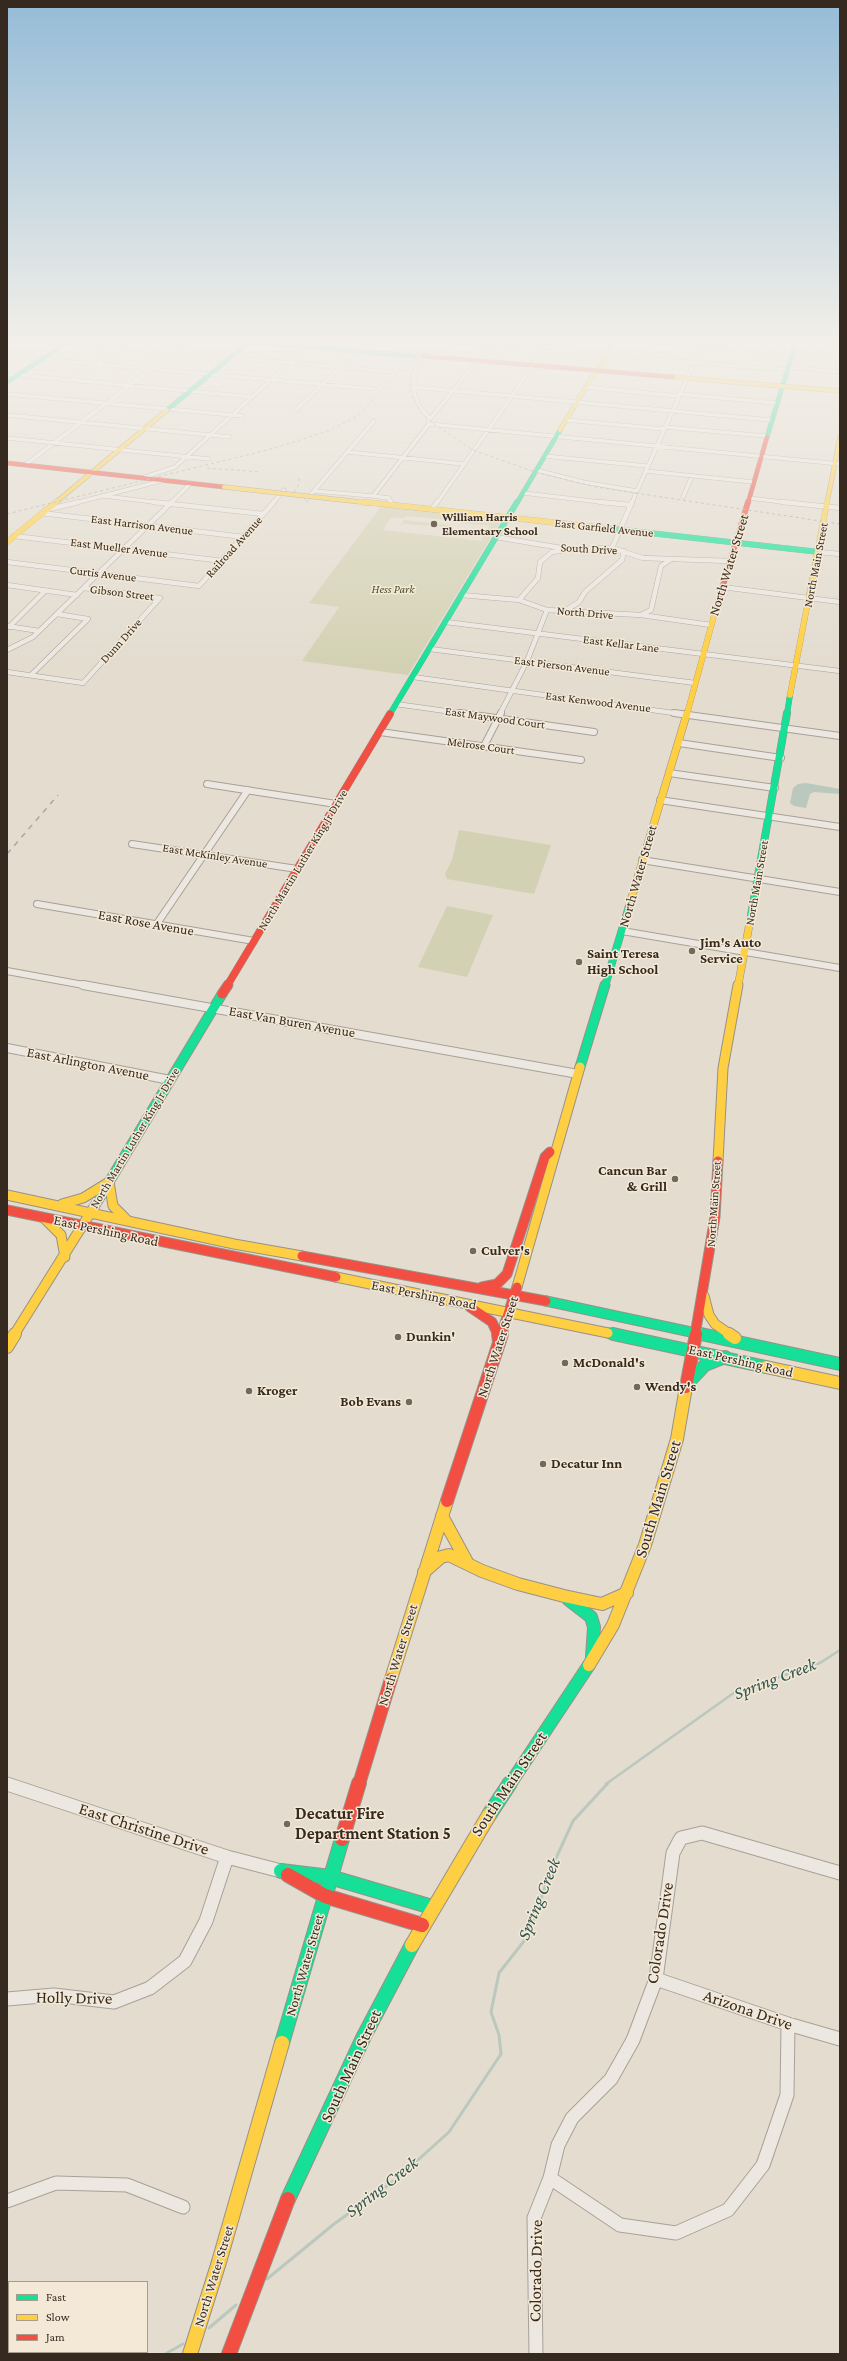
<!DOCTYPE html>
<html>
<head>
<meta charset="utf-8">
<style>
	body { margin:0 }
	#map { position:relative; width:847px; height:2361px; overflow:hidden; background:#e3dccf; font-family:"Crimson Pro",serif }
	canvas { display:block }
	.frame { position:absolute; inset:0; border:8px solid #362a20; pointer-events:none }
	.legend { position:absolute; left:8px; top:2281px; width:140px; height:72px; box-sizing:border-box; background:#f3e9d6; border:1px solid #a79d8d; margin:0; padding:5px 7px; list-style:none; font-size:12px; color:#362a20 }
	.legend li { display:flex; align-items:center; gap:8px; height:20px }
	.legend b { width:20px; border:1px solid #a79d8d }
</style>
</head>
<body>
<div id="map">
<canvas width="847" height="2361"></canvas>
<div class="frame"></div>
<ul class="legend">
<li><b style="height:5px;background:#16e098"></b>Fast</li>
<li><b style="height:5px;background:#ffcf43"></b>Slow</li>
<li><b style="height:5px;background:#f24e42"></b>Jam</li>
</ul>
</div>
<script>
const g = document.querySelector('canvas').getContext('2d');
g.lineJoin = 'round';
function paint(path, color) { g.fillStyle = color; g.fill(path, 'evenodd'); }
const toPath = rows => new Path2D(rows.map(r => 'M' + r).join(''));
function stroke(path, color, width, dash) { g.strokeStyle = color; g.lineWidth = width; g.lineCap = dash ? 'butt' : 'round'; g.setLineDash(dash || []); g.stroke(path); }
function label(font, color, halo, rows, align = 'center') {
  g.font = font + ' "Crimson Pro",serif'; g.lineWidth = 3; g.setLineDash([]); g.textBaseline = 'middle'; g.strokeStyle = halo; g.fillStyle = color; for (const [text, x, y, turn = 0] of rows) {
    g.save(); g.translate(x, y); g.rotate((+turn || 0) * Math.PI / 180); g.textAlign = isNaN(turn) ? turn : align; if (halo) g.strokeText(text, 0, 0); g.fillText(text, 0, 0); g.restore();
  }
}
const green = toPath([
	[455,338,468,342,477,341,532,348,544,345,556,347,559,350,684,360,694,359,691,365,683,362,557,352,552,354,538,354,530,350,500,347,492,349,466,345,447,349],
	[382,505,502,519,408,675,302,661,339,607,309,603],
	[406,516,460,521,459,523,470,524,490,525,481,541,383,530,391,518,405,518],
	[404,520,449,525,447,527,404,524,400,526],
	[459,830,551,845,534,894,447,879,445,874,452,860],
	[447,906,493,915,467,977,418,967]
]);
const water = toPath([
	[806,783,840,789,840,794,814,792,810,794,806,808,794,806,790,803,793,788,798,784]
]);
const streamFar1 = toPath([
	[606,1784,735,1692,820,1663,840,1650]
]);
const stream = toPath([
	[267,2279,334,2224,399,2177,449,2132,501,2054,499,2035,491,2012,499,1973,528,1936,551,1869,573,1821,608,1783],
	[209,2328,236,2305],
	[165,2354,183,2344]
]);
const secondaryTunnel = toPath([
	[414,356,423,356]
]);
const streetFar4 = toPath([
	[7,338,393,372,402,362],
	[400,338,421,339],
	[597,338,792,353],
	[792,338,797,338],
	[477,342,495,344,498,346,491,348,469,344,477,342],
	[498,346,535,349,540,346,554,348,554,351],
	[547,347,553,338],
	[535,349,534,352,542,353,554,351,786,370],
	[794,349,840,353],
	[7,356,373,389],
	[420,365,414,372,414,392,419,406,430,419],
	[787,367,840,372],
	[7,374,252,397],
	[73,380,133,338],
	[413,387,771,420],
	[585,387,678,396],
	[7,394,243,416],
	[679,394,776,403],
	[296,410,370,338],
	[7,415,230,437],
	[566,420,663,429],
	[429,424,840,464],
	[664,427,766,436],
	[7,438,209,459],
	[348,452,464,464],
	[544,456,647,466],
	[25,465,192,338],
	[536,470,583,482,637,491,705,338],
	[645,471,753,482],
	[142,478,175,467,317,338],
	[314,491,373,496],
	[523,493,609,503],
	[104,496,162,503],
	[683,497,692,476],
	[749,498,791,503],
	[307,499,374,421],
	[75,503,165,480],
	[171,503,191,483],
	[273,503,284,490],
	[391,503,389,498,373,496,429,424,429,420,489,347],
	[437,503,542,353],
	[632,503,635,495]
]);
const streetFar3 = toPath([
	[153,502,263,514],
	[600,502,631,505],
	[782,502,840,508],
	[389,505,391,502],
	[432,509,437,502],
	[45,510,79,502],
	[41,513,244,537],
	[14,536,223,561],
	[496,537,567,549,612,548,643,558,730,561],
	[612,548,632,502],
	[819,552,840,554],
	[7,562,199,586,274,502],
	[7,585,77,595],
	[722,587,840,602],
	[84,588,160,598],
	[461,595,519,600,547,610,641,615,711,625],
	[519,600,538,578,540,562,552,552,560,551],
	[566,610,579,602,585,592,622,560,624,551],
	[57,614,88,619],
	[641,615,651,610,661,566,670,560],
	[446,622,840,671],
	[7,626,39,631],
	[9,627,45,591],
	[430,649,695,683],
	[7,650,33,637,172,502],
	[7,672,83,683,160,598],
	[31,675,88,619],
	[413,677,681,714],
	[396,704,467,714],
	[500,714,527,661,547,610]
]);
const streetFar2 = toPath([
	[460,713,594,732],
	[674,713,840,736],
	[380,732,581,760],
	[679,743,781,758],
	[484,746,501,713],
	[669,773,775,788],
	[207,784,336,804],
	[660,800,840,827],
	[132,844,297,869],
	[642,860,840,892],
	[37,904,254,941],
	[156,925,248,790],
	[622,931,840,968],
	[7,971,89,986]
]);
const streetFar1 = toPath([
	[83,985,578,1074],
	[7,1048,170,1080]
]);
const street = toPath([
	[7,1784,227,1857,281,1871],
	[656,1979,788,2024,840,2039],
	[7,1999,54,1995,114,2002,150,1988,185,1961,206,1921,227,1857],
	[550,2178,620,2225,676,2233,728,2210,763,2165,787,2095,788,2024],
	[7,2201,56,2183,127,2185,183,2207],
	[536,2354,534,2218,550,2178,558,2145,572,2118,611,2079,633,2040,656,1979,673,1853,681,1838,702,1833,840,1873]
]);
const fastFar5 = toPath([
	[200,338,414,356],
	[7,382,74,338],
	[167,410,254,338],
	[767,437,797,338],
	[517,503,560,430]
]);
const fastFar4 = toPath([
	[605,528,819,552],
	[390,714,517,502],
	[787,714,790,695]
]);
const fastFar3 = toPath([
	[750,921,787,713],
	[605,986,630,903]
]);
const fastFar2 = toPath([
	[580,1067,605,985],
	[94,1207,222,994],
	[546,1301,705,1335],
	[608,1333,618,1335]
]);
const fastFar1 = toPath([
	[613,1334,766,1367],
	[701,1334,840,1364],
	[687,1384,705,1365,725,1357],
	[569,1600,591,1617,594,1627,592,1657],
	[510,1784,589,1665]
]);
const fast = toPath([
	[489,1815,510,1783],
	[281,1871,330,1877,432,1907],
	[282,2043,342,1839],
	[288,2199,364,2036,412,1945]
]);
const slowFar5 = toPath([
	[673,377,840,391],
	[560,430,590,380,603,363,613,338],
	[55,503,167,410],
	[827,503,840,437]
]);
const slowFar4 = toPath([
	[374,503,605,528],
	[7,542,56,502],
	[790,695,827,502],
	[687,714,715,612]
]);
const slowFar3 = toPath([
	[630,903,687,713],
	[738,986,750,921]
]);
const slowFar2 = toPath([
	[718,1161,723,1068,738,985],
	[7,1195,234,1244,302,1256],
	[62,1204,83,1198,109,1182,113,1206,128,1221],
	[44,1218,61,1235,65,1257],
	[336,1277,608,1333],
	[517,1287,580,1067],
	[704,1296,709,1315,715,1324,731,1335],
	[14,1335,94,1207]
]);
const slowFar1 = toPath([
	[729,1334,735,1338],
	[7,1347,15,1334],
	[766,1367,840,1383],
	[442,1516,467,1562],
	[424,1572,441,1557,449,1555,482,1571,518,1584,564,1596,602,1604,627,1593],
	[589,1665,613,1625,645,1545,677,1439,686,1387],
	[391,1679,447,1501]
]);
const slow = toPath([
	[412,1945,489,1815],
	[190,2354,219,2262,282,2043]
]);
const jamFar5 = toPath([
	[423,356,673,377],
	[7,463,224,487],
	[748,503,767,437]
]);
const jamFar4 = toPath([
	[715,612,748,502]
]);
const jamFar3 = toPath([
	[227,986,390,714]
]);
const jamFar2 = toPath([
	[222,994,228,985],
	[7,1210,336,1277],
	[302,1256,546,1301],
	[482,1287,497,1284,507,1274,545,1157,550,1152],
	[470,1307,492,1322,498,1335],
	[501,1335,517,1287],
	[695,1335,715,1217,718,1161]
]);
const jamFar1 = toPath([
	[498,1334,499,1342],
	[686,1387,696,1334],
	[447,1501,502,1334],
	[359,1784,391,1679]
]);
const jam = toPath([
	[342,1839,359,1783],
	[288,1875,325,1896,422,1925],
	[229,2354,288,2199]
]);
const railFar1 = toPath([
	[436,338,413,368,410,383,411,395,422,413,434,424,473,450,535,472,596,487,840,524],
	[207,468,261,472],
	[294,492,299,484,299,477],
	[7,514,275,448,328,431,358,416,389,381,416,358]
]);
const rail = toPath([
	[7,854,58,795]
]);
const slowBridgeFar1 = toPath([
	[224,487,370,503]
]);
const slowBridge = toPath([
	[361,502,374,503]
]);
const markers = [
	[434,524,4,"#73685d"],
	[692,951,4,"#73685d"],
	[579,962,4,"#73685d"],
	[675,1179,4,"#73685d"],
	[473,1251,4,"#73685d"],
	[398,1337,4,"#73685d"],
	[565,1363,4,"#73685d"],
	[637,1387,4,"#73685d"],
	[249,1391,4,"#73685d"],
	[409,1402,4,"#73685d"],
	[543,1464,4,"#73685d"],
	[287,1824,4,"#73685d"]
];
const farPoinames = [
	["William Harris",442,517],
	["Elementary School",442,531]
];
const farStreetnames = [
	["East Harrison Avenue",142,525,7],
	["East Garfield Avenue",604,528,6],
	["Railroad Avenue",234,547,-48],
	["East Mueller Avenue",119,548,7],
	["South Drive",589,549,3],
	["North Main Street",816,565,-79],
	["Curtis Avenue",103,574,7],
	["Gibson Street",122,593,7],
	["North Drive",585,613,5],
	["Dunn Drive",121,641,-48],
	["East Kellar Lane",621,644,7],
	["East Pierson Avenue",562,666,7],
	["East Kenwood Avenue",598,702,7],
	["East Maywood Court",495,718,8],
	["Melrose Court",481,746,8],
	["East McKinley Avenue",215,856,9],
	["North Martin Luther King Jr Drive",303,860,-59],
	["North Main Street",757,883,-80],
	["North Martin Luther King Jr Drive",135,1138,-59],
	["North Main Street",714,1204,-86]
];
const farParknames = [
	["Hess Park",393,589]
];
const streetNames = [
	["North Water Street",729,565,-73],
	["North Water Street",638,876,-74],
	["East Rose Avenue",146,923,10],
	["East Van Buren Avenue",292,1022,10],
	["East Arlington Avenue",88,1064,11],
	["East Pershing Road",106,1231,12],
	["East Pershing Road",424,1295,11],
	["North Water Street",498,1347,-72],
	["East Pershing Road",741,1361,13],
	["North Water Street",398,1655,-73],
	["North Water Street",305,1965,-74],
	["North Water Street",214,2276,-73]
];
const poiNames = [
	["Jim's Auto",700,943],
	["Service",700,959],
	["Saint Teresa",587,954],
	["High School",587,970],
	["Cancun Bar",667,1171,"right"],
	["& Grill",667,1187,"right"],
	["Culver's",481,1251],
	["Dunkin'",406,1337],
	["McDonald's",573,1363],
	["Wendy's",645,1387],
	["Kroger",257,1391],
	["Bob Evans",401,1402,"right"],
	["Decatur Inn",551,1464]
];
const nearStreetnames = [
	["South Main Street",658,1499,-73],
	["South Main Street",509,1784,-56],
	["East Christine Drive",144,1829,18],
	["Colorado Drive",660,1933,-81],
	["Holly Drive",74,1998,1],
	["Arizona Drive",748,2010,19],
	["South Main Street",351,2066,-65],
	["Colorado Drive",536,2271,-89]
];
const nearPoinames = [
	["Decatur Fire",295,1814],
	["Department Station 5",295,1834]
];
const nearWaternames = [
	["Spring Creek",775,1679,-21],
	["Spring Creek",539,1899,-68],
	["Spring Creek",382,2187,-38]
];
paint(green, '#d3d1b3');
paint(water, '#bac8be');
stroke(streamFar1, '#bac8be', 2.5);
stroke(stream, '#bac8be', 3);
stroke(secondaryTunnel, '#c0b8ac', 5.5, [5.5, 3]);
stroke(streetFar4, '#a8a198', 4.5);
stroke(streetFar3, '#a8a198', 5.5);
stroke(streetFar2, '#a8a198', 8);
stroke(streetFar1, '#a8a198', 10);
stroke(street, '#a8a198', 15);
stroke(fastFar5, '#989188', 5);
stroke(fastFar4, '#989188', 6);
stroke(fastFar3, '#989188', 8);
stroke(fastFar2, '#989188', 11);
stroke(fastFar1, '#989188', 14);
stroke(fast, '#989188', 16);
stroke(slowFar5, '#989188', 5);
stroke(slowFar4, '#989188', 6);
stroke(slowFar3, '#989188', 8);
stroke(slowFar2, '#989188', 11);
stroke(slowFar1, '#989188', 14);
stroke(slow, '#989188', 16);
stroke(jamFar5, '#989188', 5);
stroke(jamFar4, '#989188', 6);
stroke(jamFar3, '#989188', 8);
stroke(jamFar2, '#989188', 11);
stroke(jamFar1, '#989188', 14);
stroke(jam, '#989188', 16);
stroke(streetFar4, '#ece7e0', 3.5);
stroke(streetFar3, '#ece7e0', 4.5);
stroke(streetFar2, '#ece7e0', 6);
stroke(streetFar1, '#ece7e0', 8);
stroke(street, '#ece7e0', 13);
stroke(fastFar5, '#16e098', 4);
stroke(fastFar4, '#16e098', 5.5);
stroke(fastFar3, '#16e098', 7);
stroke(fastFar2, '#16e098', 9);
stroke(fastFar1, '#16e098', 12);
stroke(fast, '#16e098', 14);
stroke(slowFar5, '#ffcf43', 4);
stroke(slowFar4, '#ffcf43', 5.5);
stroke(slowFar3, '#ffcf43', 7);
stroke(slowFar2, '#ffcf43', 9);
stroke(slowFar1, '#ffcf43', 12);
stroke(slow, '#ffcf43', 14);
stroke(jamFar5, '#f24e42', 4);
stroke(jamFar4, '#f24e42', 5.5);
stroke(jamFar3, '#f24e42', 7);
stroke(jamFar2, '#f24e42', 9);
stroke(jamFar1, '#f24e42', 12);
stroke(jam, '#f24e42', 14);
stroke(railFar1, '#aba6a0', 1, [3, 3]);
stroke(rail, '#aba6a0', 1.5, [5.5, 5.5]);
stroke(slowBridgeFar1, '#989188', 5, []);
stroke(slowBridge, '#989188', 6, []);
stroke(slowBridgeFar1, '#ffcf43', 4);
stroke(slowBridge, '#ffcf43', 5.5);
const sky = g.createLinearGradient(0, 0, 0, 668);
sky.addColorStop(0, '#95bcd7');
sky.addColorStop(0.51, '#f2efe9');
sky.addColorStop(1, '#f2efe900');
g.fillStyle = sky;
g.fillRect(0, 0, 847, 668);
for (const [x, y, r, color] of markers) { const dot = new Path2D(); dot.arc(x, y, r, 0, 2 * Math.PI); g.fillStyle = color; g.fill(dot); stroke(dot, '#f3e9d6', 1.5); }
label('bold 12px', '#362a20', '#f3e9d6', farPoinames, 'left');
label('12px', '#362a20', '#f3e9d6', farStreetnames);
label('italic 12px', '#4a5129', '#f3e9d6', farParknames);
label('14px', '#362a20', '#f3e9d6', streetNames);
label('bold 14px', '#362a20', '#f3e9d6', poiNames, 'left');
label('17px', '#362a20', '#f3e9d6', nearStreetnames);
label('bold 17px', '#362a20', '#f3e9d6', nearPoinames, 'left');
label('italic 18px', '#315550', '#f3e9d6', nearWaternames);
</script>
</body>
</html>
